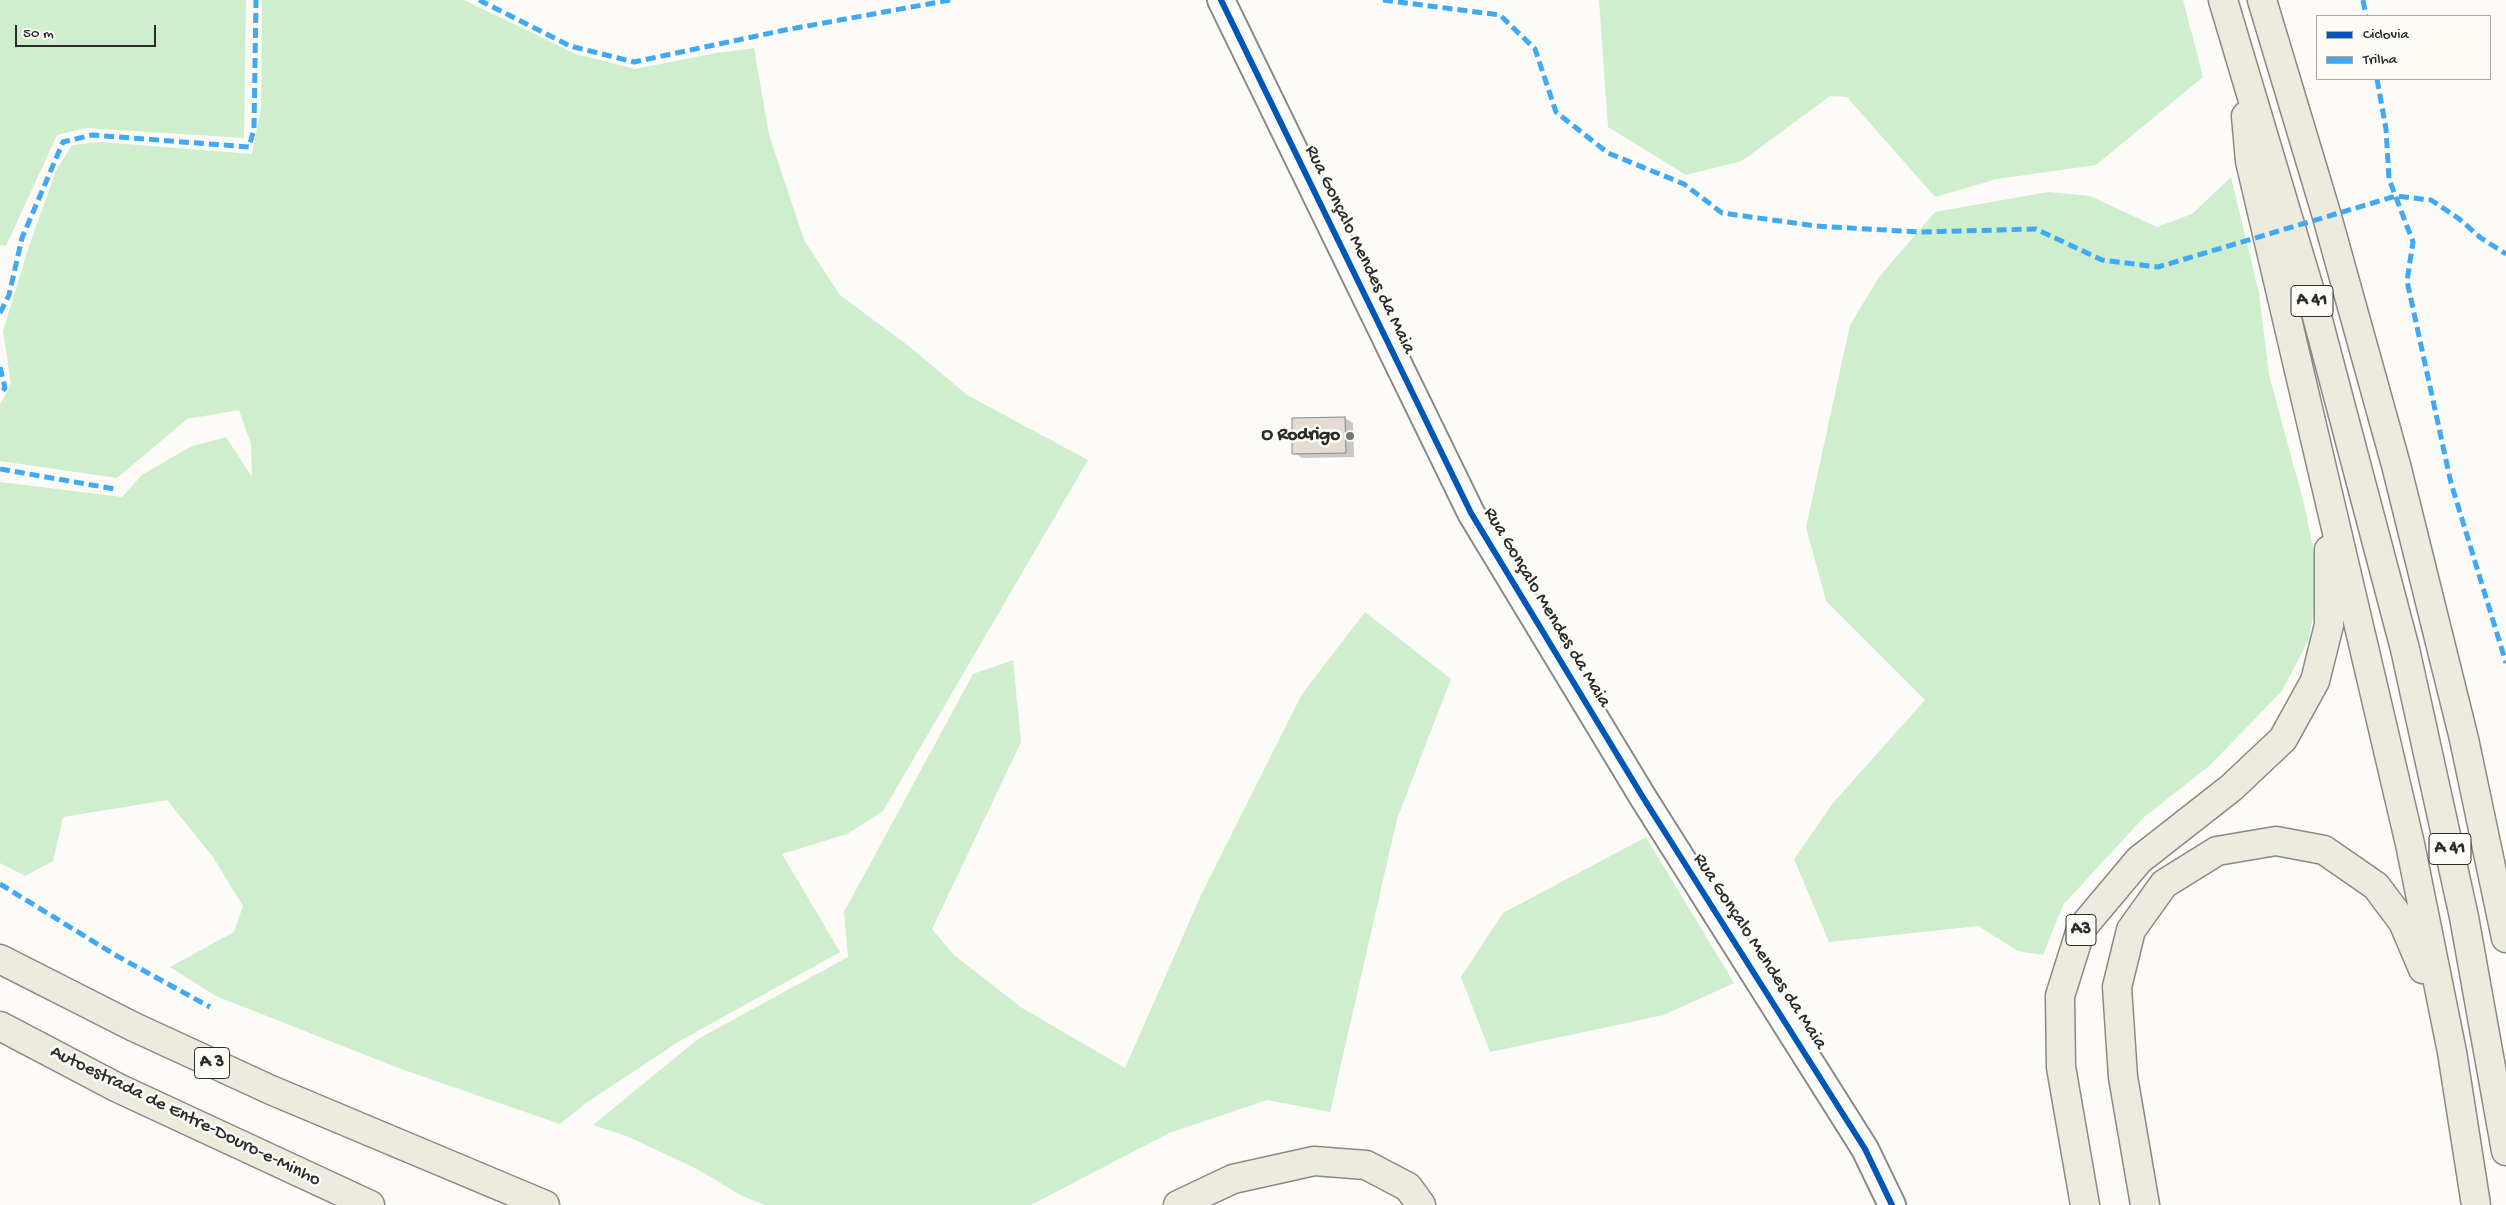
<!DOCTYPE html>
<html>
<head>
<meta charset="utf-8">
<style>
	body { margin:0 }
	#map { position:relative; width:2506px; height:1205px; overflow:hidden; background:#fcfbf8; font-family:"Gochi Hand",sans-serif }
	canvas { display:block }
	.legend { position:absolute; left:2316px; top:15px; width:175px; height:65px; box-sizing:border-box; background:#fdfcf7; border:1px solid #a9a8a5; margin:0; padding:6px 9px; list-style:none; font-size:15px; color:#2b2b2b }
	.legend li { display:flex; align-items:center; gap:10px; height:25px }
	.legend b { width:25px; border:1px solid #a9a8a5 }
	.scale { position:absolute; left:15px; top:25px; width:141px; height:22px; box-sizing:border-box; border:2px solid #2b2b2b; border-top:0; padding-left:6px; font-size:15px; line-height:18px; white-space:nowrap; color:#2b2b2b; -webkit-text-stroke:4px #fdfcf7; paint-order:stroke }
</style>
</head>
<body>
<div id="map">
<canvas width="2506" height="1205"></canvas>
<ul class="legend">
<li><b style="height:6px;background:#0057b8"></b>Ciclovia</li>
<li><b style="height:6px;background:#3fa9f5"></b>Trilha</li>
</ul>
<div class="scale">50 m</div>
</div>
<script>
const g = document.querySelector('canvas').getContext('2d');
g.lineJoin = 'round';
function paint(path, color) { g.fillStyle = color; g.fill(path, 'evenodd'); }
const toPath = rows => new Path2D(rows.map(r => 'M' + r).join(''));
function stroke(path, color, width, dash) { g.strokeStyle = color; g.lineWidth = width; g.lineCap = dash ? 'butt' : 'round'; g.setLineDash(dash || []); g.stroke(path); }
function label(font, color, halo, rows, align = 'center') {
  g.font = font + ' "Gochi Hand",sans-serif'; g.lineWidth = 5; g.setLineDash([]); g.textBaseline = 'middle'; g.strokeStyle = halo; g.fillStyle = color; for (const [text, x, y, turn = 0] of rows) {
    g.save(); g.translate(x, y); g.rotate((+turn || 0) * Math.PI / 180); g.textAlign = isNaN(turn) ? turn : align; if (halo) g.strokeText(text, 0, 0); g.fillText(text, 0, 0); g.restore();
  }
}
const green = toPath([
	[0,0,246,0,244,138,86,128,57,135,6,246,0,245],
	[262,0,464,0,576,54,635,69,716,53,754,48,769,135,804,240,840,295,910,347,967,395,1088,460,883,811,847,834,782,854,840,952,678,1042,586,1103,560,1124,401,1069,216,996,170,967,234,932,243,906,213,857,167,800,63,817,53,861,25,876,0,863,0,482,122,497,142,475,190,447,226,437,252,477,251,444,239,410,187,419,117,478,0,461,0,405,11,384,3,331,29,246,56,171,72,145,100,142,252,154,261,108],
	[1599,0,2183,0,2203,77,2096,165,1997,179,1935,197,1847,97,1830,96,1742,161,1686,175,1608,127],
	[2231,177,2259,293,2269,375,2304,504,2320,582,2308,641,2282,691,2209,766,2143,818,2063,905,2043,955,2018,951,1978,926,1829,942,1794,859,1833,803,1925,700,1826,601,1806,527,1850,325,1879,277,1935,212,2048,192,2090,196,2157,227,2192,214],
	[1365,612,1451,679,1397,819,1330,1112,1267,1100,1169,1133,1031,1205,765,1205,742,1196,699,1170,629,1137,593,1125,698,1039,848,957,844,912,973,674,1013,660,1021,742,932,929,954,955,1022,1008,1125,1068,1202,893,1302,694],
	[1646,837,1734,983,1664,1015,1490,1052,1461,977,1503,913]
]);
const shadow = toPath([
	[1345,418,1353,423,1354,457,1302,458,1294,453]
]);
const building = toPath([
	[1345,417,1346,453,1292,454,1292,418,1345,417]
]);
const minor = toPath([
	[1221,0,1471,513,1644,799,1865,1149,1892,1205]
]);
const highway = toPath([
	[2223,0,2314,305,2405,649,2464,917,2506,1151],
	[2262,0,2326,213,2396,465,2464,739,2506,938],
	[2246,116,2250,161,2410,844,2452,1052,2476,1205],
	[0,959,134,1027,271,1090,545,1205],
	[0,1026,118,1088,370,1205],
	[1178,1205,1233,1179,1314,1161,1366,1165,1408,1187,1421,1205],
	[2085,1205,2061,1067,2060,996,2081,929,2139,860,2231,788,2283,739,2315,681,2329,625,2329,550],
	[2145,1205,2123,1077,2117,987,2131,930,2164,884,2217,851,2276,841,2324,850,2376,886,2403,922,2423,969]
]);
const quiet = toPath([
	[479,0,570,46,634,62,785,30,950,0],
	[1383,0,1500,15,1535,49,1556,112,1608,153,1684,184,1722,213,1816,226,1919,232,2036,229,2102,260,2158,267,2396,196,2431,200,2458,218,2481,238,2506,254],
	[2363,0,2366,16],
	[2377,79,2386,129,2389,179,2413,242,2407,281,2451,483,2506,663],
	[0,313,9,295,22,238,63,142,92,135,249,147,254,129,256,0],
	[0,367,5,388,0,394],
	[0,469,115,489],
	[0,884,117,956,210,1007]
]);
const cycleway = toPath([
	[1221,0,1471,513,1644,799,1865,1149,1892,1205]
]);
const markers = [
	[1350,436,5,"#747473"]
];
const shields = [
	[2312,301,42],
	[2450,849,42],
	[2081,930,30],
	[212,1063,35]
];
const shieldNames = [
	["A 41",2312,301],
	["A 41",2450,849],
	["A3",2081,930],
	["A 3",212,1063]
];
const streetNames = [
	["Rua Gonçalo Mendes da Maia",1359,250,64],
	["Rua Gonçalo Mendes da Maia",1546,608,59],
	["Rua Gonçalo Mendes da Maia",1759,952,57],
	["Autoestrada de Entre-Douro-e-Minho",185,1117,26]
];
const poiNames = [
	["O Rodrigo",1340,436]
];
paint(green, '#ceeecd');
paint(shadow, '#0003');
paint(building, '#e5ddd4');
stroke(building, '#898987', 1);
stroke(minor, '#898987', 30);
stroke(highway, '#898987', 31);
stroke(minor, '#fbfbf9', 26);
stroke(highway, '#edeade', 28);
stroke(quiet, '#3fa9f5', 5, [10, 5]);
stroke(cycleway, '#0057b8', 6);
for (const [x, y, r, color] of markers) { const dot = new Path2D(); dot.arc(x, y, r, 0, 2 * Math.PI); g.fillStyle = color; g.fill(dot); stroke(dot, '#fdfcf7', 2); }
for (const [x, y, w] of shields) { const box = new Path2D(); box.roundRect(x - w / 2, y - 15.5, w, 31, 4); g.fillStyle = '#fdfcf7'; g.fill(box); stroke(box, '#2b2b2b', 1); }
label('bold 18px', '#2b2b2b', null, shieldNames);
label('19px', '#2b2b2b', '#fdfcf7', streetNames);
label('bold 19px', '#2b2b2b', '#fdfcf7', poiNames, 'right');
</script>
</body>
</html>
